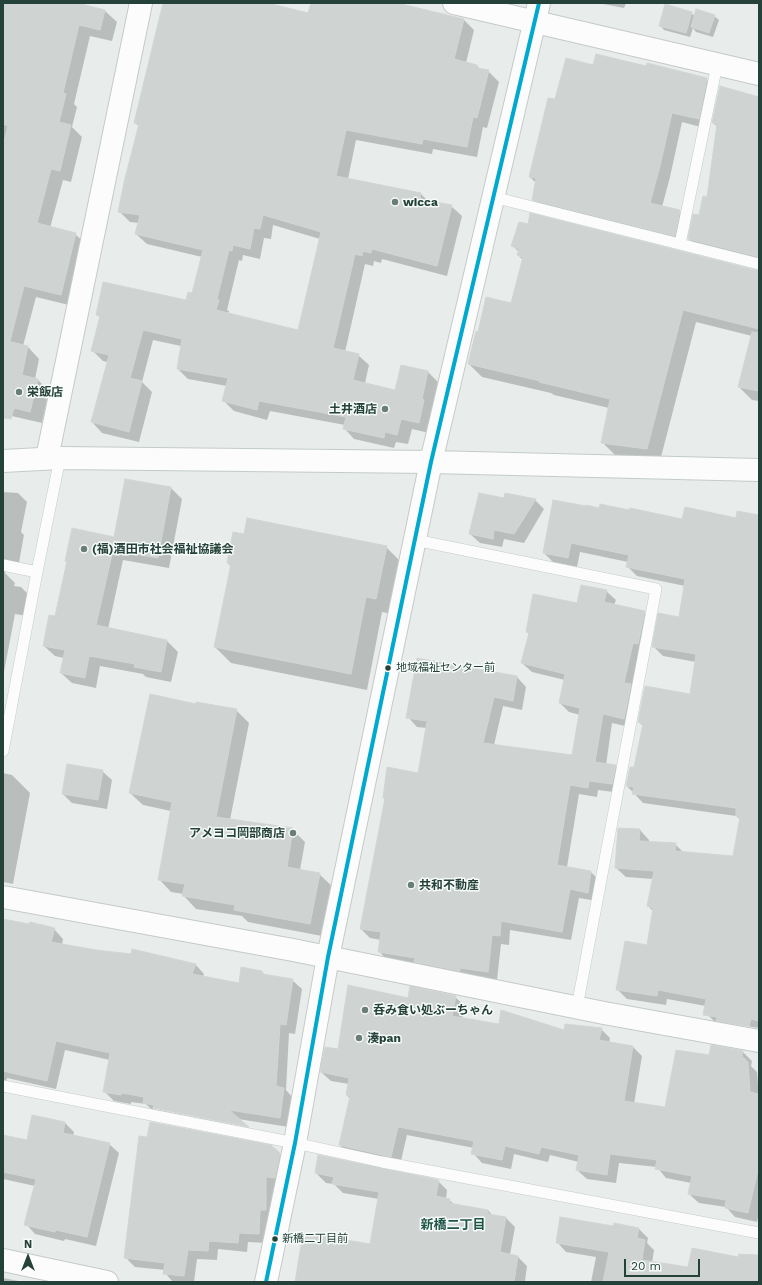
<!DOCTYPE html>
<html>
<head>
<meta charset="utf-8">
<style>
	body { margin:0 }
	#map { position:relative; width:762px; height:1285px; overflow:hidden; background:#e8edeb; font-family:"Work Sans",sans-serif }
	canvas { display:block }
	.frame { position:absolute; inset:0; border:4px solid #24423a; pointer-events:none }
	.north { position:absolute; left:8px; top:1237px; width:40px; height:40px; -webkit-text-stroke:3px #f7fbf9; paint-order:stroke; rotate:0deg; font-size:11px; font-weight:700; line-height:16px; text-align:center; color:#24423a }
	.north::after { content:''; display:block; margin:auto; width:14px; height:18px; background:#24423a; clip-path:polygon(50% 0,100% 100%,50% 72%,0 100%) }
	.scale { position:absolute; left:624px; top:1259px; width:76px; height:18px; box-sizing:border-box; border:2px solid #24423a; border-top:0; padding-left:5px; font-size:12px; line-height:14px; white-space:nowrap; color:#24423a; -webkit-text-stroke:3px #f7fbf9; paint-order:stroke }
</style>
</head>
<body>
<div id="map">
<canvas width="762" height="1285"></canvas>
<div class="frame"></div>
<div class="north">N</div>
<div class="scale">20 m</div>
</div>
<script>
const g = document.querySelector('canvas').getContext('2d');
g.lineJoin = 'round';
function paint(path, color) { g.fillStyle = color; g.fill(path, 'evenodd'); }
const toPath = rows => new Path2D(rows.map(r => 'M' + r).join(''));
function stroke(path, color, width, dash) { g.strokeStyle = color; g.lineWidth = width; g.lineCap = dash ? 'butt' : 'round'; g.setLineDash(dash || []); g.stroke(path); }
function label(font, color, halo, rows, align = 'center') {
  g.font = font + ' "Work Sans","Noto Sans JP",sans-serif'; g.lineWidth = 3; g.setLineDash([]); g.textBaseline = 'middle'; g.strokeStyle = halo; g.fillStyle = color; for (const [text, x, y, turn = 0] of rows) {
    g.save(); g.translate(x, y); g.rotate((+turn || 0) * Math.PI / 180); g.textAlign = isNaN(turn) ? turn : align; if (halo) g.strokeText(text, 0, 0); g.fillText(text, 0, 0); g.restore();
  }
}
const shadow = toPath([
	[3,3,74,3,105,11,117,22,112,41,90,36,74,104,77,107,72,127,82,137,71,182,63,180,50,228,75,234,87,245,73,306,36,297,23,346,28,347,39,359,35,379,38,380,49,391,42,423,3,414],
	[164,3,265,3,309,14,312,3,390,3,464,20,474,30,466,63,477,66,481,70,488,71,499,82,487,128,483,127,477,157,433,149,432,154,356,140,348,179,421,194,428,201,451,206,462,216,447,276,382,259,381,263,374,261,373,266,365,264,345,352,358,355,369,365,365,383,396,391,428,372,438,382,429,433,412,429,408,444,396,442,394,448,354,439,344,428,345,425,270,411,267,420,234,411,224,401,227,386,188,379,178,369,181,346,153,340,142,382,152,392,139,442,102,433,92,422,108,362,103,361,92,350,101,318,97,315,187,301,193,294,202,257,147,244,136,234,139,223,130,222,119,211,140,127,135,123],
	[273,225,320,239,298,331,228,314,229,311,227,310,239,260,242,261,243,255,260,259,264,238,271,239],
	[598,3,626,3,624,8],
	[691,13,695,16,714,16,719,20,713,37,696,32,693,28,690,37,664,30,660,25],
	[594,66,647,67,706,79,716,89,708,129,682,122,670,177,662,207,679,211,689,221,684,245,543,209,533,199,536,183,530,177,556,101],
	[759,98,759,266,702,252,689,239,708,198,718,127,713,123],
	[513,246,759,272,759,401,752,400,739,387,752,336,696,322,660,461,615,455,602,442,609,408,554,395,551,393,482,377,469,364,479,333,512,304,523,260,518,255,519,252],
	[126,480,171,488,182,499,169,568,123,560,108,629,167,641,178,652,171,682,146,677,143,674,100,666,96,688,72,683,61,673,64,658,55,656,44,646,56,617,115,538],
	[3,492,18,493,27,502,21,532,24,535,18,568,6,569,5,573,15,583,14,586,21,587,30,596,27,616,15,614,3,677],
	[504,499,535,500,544,509,524,543,504,539,502,547,480,543,470,534],
	[554,502,683,520,736,519,759,516,759,1028,714,1021,705,1012,706,1006,667,999,666,1005,627,999,617,989,648,946,654,912,648,906,653,879,626,877,616,868,640,830,649,840,649,842,675,844,684,853,734,857,741,820,736,816,643,803,627,786,635,768,644,727,639,722,691,695,696,662,663,656,653,646,679,618,685,586,637,576,627,566,628,562,580,552,577,567,553,562,544,553],
	[245,535,386,547,402,563,392,614,382,612,367,690,231,663,215,647,231,567,228,563],
	[606,591,616,600,614,605,644,612,654,621,634,728,612,723,606,765,615,766,625,775,621,793,598,790,597,797,579,794,567,867,591,872,600,881,597,901,579,898,571,940,510,930,509,945,501,944,497,980,388,961,379,951,381,940,370,938,361,929,385,799,384,797,419,774,427,728,417,727,408,717,517,677,526,687,522,710,503,706,494,745,573,756,580,715,569,712,560,703,565,680,532,672,522,663,529,634,527,632,578,604],
	[197,705,236,710,249,723,230,820,292,829,305,842,300,870,319,874,332,886,322,936,248,922,242,916,196,909,184,896,184,894,171,892,159,879,171,811,143,805,130,793],
	[102,771,112,780,107,809,72,803,63,794],
	[3,773,12,775,30,793,13,884,3,882],
	[3,921,54,929,63,939,62,945,96,951,195,964,204,974,203,977,239,984,262,972,266,976,292,980,302,989,295,1034,289,1033,286,1090,293,1098,289,1127,238,1119,246,1125,153,1107,153,1109,249,1128,256,1135,154,1112,146,1104,131,1102,131,1104,114,1101,104,1091,110,1060,65,1050,56,1089,7,1078,3,1099],
	[455,997,465,1006,462,1019,500,1025,565,1031,601,1029,610,1038,609,1043,633,1047,642,1056,634,1104,666,1108,710,1056,712,1046,743,1052,752,1061,751,1066,757,1072,759,1095,759,1214,757,1222,735,1217,726,1207,699,1203,689,1194,691,1183,666,1178,657,1167,619,1163,616,1183,587,1179,577,1170,579,1162,550,1155,548,1162,514,1154,511,1169,482,1163,473,1153,474,1148,407,1135,400,1165,349,1154,340,1145,350,1099,347,1095,349,1084,331,1081,321,1072,339,1050,409,999],
	[65,1123,74,1132,73,1136,109,1144,119,1153,96,1246,65,1239,64,1241,35,1234,26,1224,35,1186,3,1179,3,1136,28,1141],
	[279,1154,288,1163,267,1243,248,1242,247,1252,218,1249,217,1260,197,1259,194,1282,173,1282,165,1273,165,1270,135,1267,126,1258],
	[316,1173,438,1181,447,1190,446,1199,449,1200,455,1205,488,1210,493,1216,506,1218,515,1227,510,1255,518,1257,527,1266,525,1281,528,1282,296,1282,371,1245,379,1199,343,1193,334,1184,326,1183],
	[614,1227,639,1229,648,1238,647,1243,654,1250,652,1263,688,1268,739,1258,759,1256,759,1282,591,1282,596,1257,566,1252,557,1242],
	[3,1278,24,1282,3,1282]
]);
const building = toPath([
	[3,3,78,3,105,10,100,30,79,25,63,93,66,94,59,122,71,125,60,171,51,169,37,223,76,233,61,295,24,286,10,341,3,340,3,146,8,126,3,124,3,3],
	[163,3,268,3,308,13,311,3,397,3,464,19,454,59,477,65,477,68,489,70,477,118,473,117,467,147,423,139,422,144,346,130,336,176,421,193,420,199,452,205,437,266,372,249,371,253,363,251,362,256,355,254,333,348,359,354,353,380,395,390,401,365,428,371,422,399,424,400,419,423,401,419,397,435,385,432,384,438,343,429,346,417,259,401,257,410,222,401,228,378,177,369,182,339,143,330,130,378,142,381,129,432,91,422,109,355,91,351,100,316,96,315,103,282,186,300,188,292,192,293,203,250,135,234,140,215,118,212,125,178,139,124,134,123,163,3],
	[263,215,321,232,298,330,216,310,219,300,217,299,229,250,232,251,233,245,250,249,254,228,260,229,263,215],
	[665,4,692,12,686,33,659,26,665,4],
	[696,9,715,15,709,33,691,27,696,9],
	[596,54,646,66,647,63,707,78,699,119,672,113,660,166,650,203,680,210,675,236,532,200,536,178,529,177,548,98,555,99,566,58,593,65,596,54],
	[720,86,759,97,759,257,688,239,693,214,699,215,703,196,707,197,717,124,712,123,720,86],
	[530,213,759,271,759,329,683,310,647,449,601,443,610,399,539,382,540,381,468,364,476,331,478,332,486,297,511,303,523,257,517,255,519,249,511,246,519,222,528,224,530,213],
	[752,332,759,333,759,391,738,387,752,332],
	[3,340,28,346,22,375,38,379,30,412,14,408,11,419,3,418,3,340],
	[125,479,171,487,158,558,113,550,96,625,167,640,161,672,134,667,135,664,89,656,85,678,60,673,65,650,43,646,49,615,55,616,67,561,65,561,72,528,114,537,125,479],
	[479,493,504,498,505,493,536,499,514,534,494,530,493,539,469,534,479,493],
	[553,500,586,506,586,505,599,508,600,504,629,510,630,508,682,519,685,507,736,518,737,511,759,515,759,1021,751,1019,749,1026,716,1021,717,1017,703,1015,706,999,658,990,657,996,616,990,625,941,647,945,653,908,647,906,654,871,615,868,618,828,640,829,639,841,676,843,675,851,733,856,740,817,736,816,736,808,632,794,634,787,626,786,630,767,634,767,643,724,638,722,645,686,690,694,696,654,652,647,658,613,679,617,685,579,626,567,629,555,571,543,568,558,543,553,553,500],
	[247,518,387,546,376,599,366,597,351,674,214,647,231,564,227,563,233,532,244,534,247,518],
	[581,585,607,590,604,602,645,611,638,644,633,643,624,683,631,684,624,719,603,714,595,762,616,765,612,784,589,781,588,788,570,785,557,865,591,871,588,893,570,889,562,932,501,921,500,936,492,935,488,972,460,968,460,971,414,962,415,958,378,952,381,932,360,929,385,798,383,798,387,767,418,773,427,721,406,718,417,658,517,676,513,701,494,697,483,743,572,755,580,708,559,703,565,674,521,663,529,633,526,632,533,594,577,603,581,585],
	[150,694,196,704,196,702,237,709,216,817,293,828,287,867,320,873,310,924,234,910,235,905,182,896,185,884,158,880,172,802,129,793,150,694],
	[67,764,103,770,98,800,62,794,67,764],
	[3,919,29,924,30,922,55,928,51,942,96,950,131,954,132,949,196,964,192,974,239,983,241,967,262,971,262,974,293,979,286,1025,280,1024,276,1086,284,1088,280,1118,229,1110,249,1127,153,1108,154,1105,143,1103,144,1097,122,1093,121,1095,103,1092,110,1053,56,1041,47,1081,3,1071,3,919],
	[348,985,408,998,410,986,456,996,452,1016,499,1024,501,1010,564,1030,565,1024,602,1028,599,1040,633,1046,624,1101,665,1107,676,1050,709,1055,711,1045,743,1051,742,1056,748,1062,750,1092,759,1094,759,1166,748,1213,725,1208,726,1200,688,1194,692,1176,655,1169,657,1160,610,1154,607,1175,576,1170,579,1155,541,1147,539,1154,505,1146,502,1160,471,1154,474,1141,398,1127,391,1157,339,1145,350,1096,346,1095,349,1078,320,1072,325,1047,338,1049,348,985],
	[32,1115,65,1122,63,1133,110,1143,87,1237,56,1230,55,1232,24,1225,36,1179,3,1172,3,1135,27,1140,32,1115],
	[150,1122,271,1145,280,1153,275,1178,266,1177,266,1210,260,1210,259,1234,239,1233,238,1243,209,1241,208,1251,188,1250,184,1276,163,1274,165,1263,124,1258,139,1136,147,1137,150,1122],
	[318,1155,439,1180,436,1196,450,1199,449,1203,488,1210,488,1214,506,1217,500,1252,518,1256,514,1282,295,1282,303,1233,370,1244,379,1192,332,1184,334,1177,315,1173,318,1155],
	[560,1217,613,1226,614,1223,639,1228,637,1238,645,1240,642,1260,688,1267,692,1248,738,1257,739,1254,759,1255,759,1282,603,1282,609,1252,556,1243,560,1217]
]);
const lane = toPath([
	[493,197,759,264],
	[680,244,717,65],
	[415,540,656,589,577,1007],
	[3,565,37,572],
	[3,751,37,572,60,458],
	[3,1086,295,1143,382,1162,759,1233]
]);
const street = toPath([
	[454,3,759,74],
	[47,458,141,3],
	[3,897,293,950,604,1013,759,1041],
	[3,1260,107,1282],
	[266,1282,295,1143,328,957,431,462]
]);
const secondary = toPath([
	[3,461,60,458,431,462,759,470],
	[431,462,539,3]
]);
const bus1 = toPath([
	[266,1282,295,1143,328,957,431,462,539,3]
]);
const markers = [
	[395,202,4,"#697e78"],
	[19,392,4,"#697e78"],
	[385,409,4,"#697e78"],
	[84,549,4,"#697e78"],
	[388,668,3.5,"#24423a"],
	[293,833,4,"#697e78"],
	[411,885,4,"#697e78"],
	[365,1010,4,"#697e78"],
	[359,1038,4,"#697e78"],
	[275,1239,3.5,"#24423a"]
];
const busNames = [
	["地域福祉センター前",396,668],
	["新橋二丁目前",282,1239]
];
const poiNames = [
	["wicca",403,202],
	["栄飯店",27,392],
	["土井酒店",377,409,"right"],
	["(福)酒田市社会福祉協議会",92,549],
	["アメヨコ岡部商店",285,833,"right"],
	["共和不動産",419,885],
	["呑み食い処ぶーちゃん",373,1010],
	["湊pan",367,1038]
];
const neighbourhoodNames = [
	["新橋二丁目",453,1225]
];
paint(shadow, '#0003');
paint(building, '#cfd4d2');
stroke(building, '#d1d6d4', 1);
stroke(lane, '#c5cac8', 12);
stroke(street, '#c5cac8', 24);
stroke(secondary, '#c3cbc8', 24);
stroke(lane, '#fcfcfc', 11);
stroke(street, '#fcfcfc', 22);
stroke(secondary, '#fcfcfc', 22);
stroke(bus1, '#00a9ce', 4);
for (const [x, y, r, color] of markers) { const dot = new Path2D(); dot.arc(x, y, r, 0, 2 * Math.PI); g.fillStyle = color; g.fill(dot); stroke(dot, '#f7fbf9', 1.5); }
label('11px', '#24423a', '#f7fbf9', busNames, 'left');
label('bold 12px', '#24423a', '#f7fbf9', poiNames, 'left');
label('bold 13px', '#1f5548', '#f7fbf9', neighbourhoodNames);
</script>
</body>
</html>
